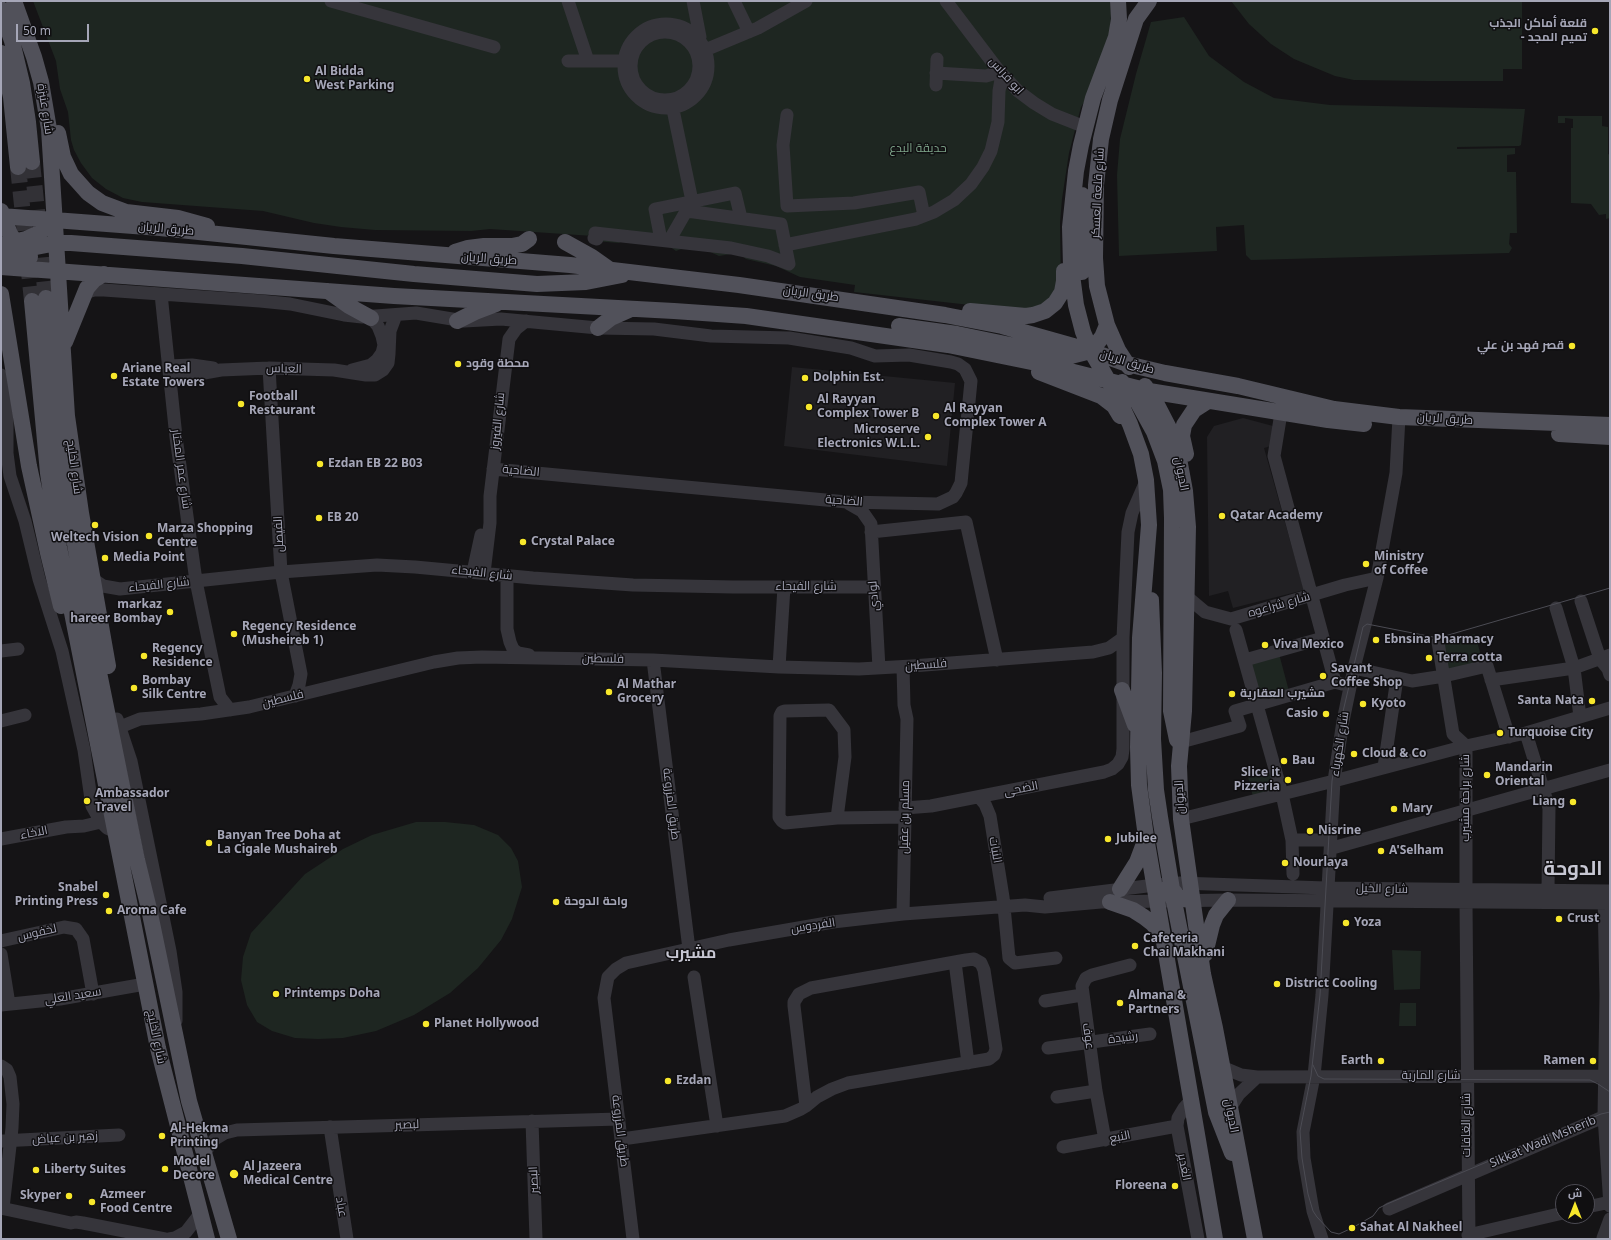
<!DOCTYPE html>
<html>
<head>
<meta charset="utf-8">
<style>
	body { margin:0 }
	#map { position:relative; width:1611px; height:1240px; overflow:hidden; background:#151416; font-family:"Noto Sans",Cairo,sans-serif }
	canvas { display:block }
	.frame { position:absolute; inset:0; border:2px solid #a5a6b7; pointer-events:none }
	.north { position:absolute; left:1555px; top:1184px; width:40px; height:40px; box-sizing:border-box; background:#100f11; border:1px solid #4c4b53; border-radius:50%; rotate:0deg; font-size:11px; font-weight:700; line-height:16px; text-align:center; color:#a5a6b7 }
	.north::after { content:''; display:block; margin:auto; width:14px; height:18px; background:#f7e72b; clip-path:polygon(50% 0,100% 100%,50% 72%,0 100%) }
	.scale { position:absolute; left:16px; top:24px; width:73px; height:18px; box-sizing:border-box; border:2px solid #a5a6b7; border-top:0; padding-left:5px; font-size:12px; line-height:14px; white-space:nowrap; color:#a5a6b7; -webkit-text-stroke:3px #100f11; paint-order:stroke }
</style>
</head>
<body>
<div id="map">
<canvas width="1611" height="1240"></canvas>
<div class="frame"></div>
<div class="north">ش</div>
<div class="scale">50 m</div>
</div>
<script>
const g = document.querySelector('canvas').getContext('2d');
g.lineJoin = 'round';
function paint(path, color) { g.fillStyle = color; g.fill(path, 'evenodd'); }
const toPath = rows => new Path2D(rows.map(r => 'M' + r).join(''));
function stroke(path, color, width, dash) { g.strokeStyle = color; g.lineWidth = width; g.lineCap = dash ? 'butt' : 'round'; g.setLineDash(dash || []); g.stroke(path); }
function label(font, color, halo, rows, align = 'center') {
  g.font = font + ' "Noto Sans",Cairo,sans-serif'; g.lineWidth = 3; g.setLineDash([]); g.textBaseline = 'middle'; g.strokeStyle = halo; g.fillStyle = color; for (const [text, x, y, turn = 0] of rows) {
    g.save(); g.translate(x, y); g.rotate((+turn || 0) * Math.PI / 180); g.textAlign = isNaN(turn) ? turn : align; if (halo) g.strokeText(text, 0, 0); g.fillText(text, 0, 0); g.restore();
  }
}
const built = toPath([
	[792,367,955,383,947,466,784,446],
	[1243,418,1273,426,1271,446,1264,448,1304,590,1233,608,1228,591,1209,596,1207,437,1214,426]
]);
const green = toPath([
	[33,1,1110,1,1111,14,1110,31,1093,88,1081,107,1069,153,1062,199,1060,223,1061,283,1041,309,979,306,854,292,855,285,800,277,776,266,746,259,741,255,731,254,719,256,708,251,684,248,676,251,669,246,622,241,619,243,594,241,593,236,490,229,471,231,375,230,341,227,314,223,263,211,142,202,123,198,106,189,92,178,81,163,74,150,71,140,68,112,60,89,56,61],
	[1231,1,1522,1,1522,69,1503,69,1503,81,1426,81,1354,80,1335,76,1294,59,1271,44,1249,24],
	[1184,17,1209,56,1244,82,1274,98,1330,105,1525,109,1521,145,1519,146,1457,147,1457,149,1515,148,1515,154,1507,155,1507,172,1516,172,1517,233,1510,233,1509,244,1512,248,1509,253,1251,260,1246,255,1244,225,1216,227,1217,251,1119,256,1117,175,1120,139,1136,74,1151,22],
	[1558,116,1602,116,1602,126,1608,127,1608,154,1610,155,1610,218,1606,219,1606,214,1599,215,1591,204,1571,203,1571,128,1573,128,1573,119,1565,118,1565,123,1558,123],
	[1475,634,1483,663,1447,672,1442,643],
	[1278,650,1290,695,1257,704,1245,660],
	[1275,770,1282,794,1254,801,1248,777],
	[416,822,445,822,474,825,498,835,511,848,518,861,522,887,512,919,501,940,478,968,450,993,414,1015,376,1031,343,1038,318,1039,295,1038,272,1031,257,1022,247,1005,241,980,243,957,251,933,305,874,343,849,372,835],
	[1392,950,1421,951,1420,989,1394,990],
	[1400,1003,1416,1003,1416,1026,1399,1026]
]);
const majorTunnel = toPath([
	[32,162,46,298],
	[18,167,32,301]
]);
const minor = toPath([
	[331,1,494,47],
	[568,1,588,61],
	[693,1,700,37,697,39],
	[734,1,749,32],
	[946,1,999,71,1018,91,1034,103,1052,114,1085,127],
	'624 66a42 42 0 1 1 84 0a42 42 0 1 1-84 0Z',
	'631 66a34 34 0 1 1 68 0a34 34 0 1 1-68 0Z',
	[698,53,758,28,806,1],
	[568,61,631,61],
	[936,73,986,76,993,74,999,71],
	[936,85,937,59],
	[787,115,783,145,787,206,854,203,919,192,924,216],
	[594,238,597,239,595,233,731,248,768,256,789,264,781,224,687,211],
	[661,240,655,209,735,193,741,218],
	[669,241,692,201,671,100],
	[785,245,916,219,934,212,954,200,971,184,983,167,991,151,998,122,999,91,1002,74],
	[84,293,94,290,104,290,260,301,290,304,344,315,362,317,416,313,464,321,501,319,598,328,654,329,711,336,789,338,851,348,875,356,909,355,951,362,958,364,965,369,971,381,961,483,956,493,953,497,938,504,847,502,493,469],
	[161,294,176,437,196,581,220,697,230,710],
	[168,366,192,365,213,368],
	[269,368,281,572,301,674,299,685,295,696],
	[352,370,371,365,377,360,382,353,384,345,382,336,378,326,371,318],
	[1,375,7,417,7,453,10,476,25,521,39,579,62,651,84,750,92,806,101,822,107,828,116,832],
	[170,376,193,375,221,370,269,368,334,370,366,375,375,375,383,370,388,363,389,354,390,331,396,315],
	[1281,413,1274,456,1335,682],
	[848,503,862,511,871,524,879,668],
	[871,532,966,522,997,660],
	[473,572,481,535],
	[484,573,490,523,490,496,509,339,516,329,526,321],
	[507,576,507,629,510,642,513,649,518,653,529,655],
	[94,580,103,586,120,589,281,572,377,565,415,567,533,578,633,585,733,587,874,587],
	[1186,596,1205,612,1231,619,1345,585,1377,578],
	[1581,601,1600,659,1608,669,1610,675],
	[1556,608,1574,668,1580,717],
	[1236,630,1282,794,1292,840,1293,874],
	[1438,642,1453,734,1466,746],
	[1,651,18,649],
	[653,660,689,949],
	[1245,660,1323,638],
	[779,667,784,587],
	[903,667,904,705,907,719,903,914],
	[1354,668,1412,681,1444,676,1487,666,1509,737],
	[1491,680,1574,668,1610,655],
	[117,719,131,761,170,951,176,992,176,1021],
	[1,721,25,715],
	[120,727,140,719,201,714,249,707,434,662,458,658,482,657,653,660,779,667,859,669,912,666,1093,652,1109,648,1123,638],
	[1526,733,1549,808,1548,890],
	[1181,742,1240,726,1235,711,1335,682,1342,684],
	[1466,746,1466,890],
	[1384,767,1397,678],
	[979,797,985,804,990,816,1003,897,1009,958,1015,963,1056,958],
	[905,808,931,806,1104,772,1112,769,1118,764,1122,757,1123,749,1123,638,1128,532,1132,513,1146,481],
	[837,818,845,757,844,730,829,710,785,711,782,712,780,716,779,817,782,821,785,823,837,818,905,817],
	[1181,819,1334,781,1466,746,1526,733,1610,708],
	[1,839,66,827,84,826,101,822],
	[1292,840,1323,840],
	[1336,847,1610,770],
	[1604,894,1606,995,1604,1116,1610,1206],
	[1050,898,1155,885,1180,883,1326,888,1610,891],
	[1466,902,1469,1239],
	[1,941,64,927,76,929,83,939,93,994],
	[1,954,9,1004],
	[955,962,968,1063],
	[694,977,717,1126],
	[1045,1001,1082,995],
	[1,1005,60,999,145,984],
	[1048,1048,1150,1034],
	[1,1066,7,1070,10,1077,13,1104,12,1128,3,1208],
	[1222,1067,1241,1075,1257,1077,1605,1076],
	[1057,1097,1096,1091],
	[1192,1099,1184,1108,1178,1118,1177,1126,1198,1239],
	[1230,1108,1239,1094,1257,1077],
	[532,1121,536,1239],
	[330,1127,347,1239],
	[622,1139,785,1116,801,1109,806,1106,817,1097,832,1089,848,1083,989,1059,994,1055,996,1049,984,970,981,963,974,959,966,960,811,988,799,994,794,1002,794,1006,806,1106],
	[1105,1140,1096,1091,1082,986,1086,978,1092,975,1130,965],
	[1,1141,119,1135],
	[1063,1147,1177,1126],
	[203,1154,215,1139,225,1133,237,1130,619,1119],
	[1587,1207,1610,1202],
	[1,1208,71,1223,76,1222,83,1223,165,1239],
	[1389,1209,1610,1114],
	[1468,1235,1563,1213],
	[1603,1238,1610,1219],
	[169,1239,175,1238,186,1232,200,1214],
	[633,1239,604,998,608,977,616,969,626,963,729,940,833,922,903,914,1025,905,1045,907,1101,902,1228,900,1610,903],
	[1322,1239,1313,1211,1304,1158,1303,1132,1314,1076,1322,995,1334,781,1343,721,1354,668,1377,578,1396,473,1399,417]
]);
const major = toPath([
	[14,1,34,57,41,82,49,129,67,416,81,513,108,666],
	[1118,1,1119,19,1116,37,1093,98,1081,145,1076,171,1070,227,1071,267,1076,305,1083,332,1091,351,1116,394,1130,424,1141,454,1146,480,1149,525,1140,638,1138,747,1139,785,1146,837,1215,1239],
	[1,9,12,41,22,83,28,122,32,162],
	[1,53,11,97,18,167],
	[58,133,63,157,71,174,88,193,102,203,126,212,178,218,207,226],
	[1,211,10,234,19,247,30,257],
	[1,216,160,228,334,246,570,265,739,285,945,315,1002,326,1091,351,1127,364,1165,373,1238,386,1334,409,1399,417,1610,425],
	[565,242,592,257,609,269],
	[1,245,26,239,37,234,55,221],
	[455,252,468,248,484,246,512,246,522,244,529,239],
	[1,263,14,255,31,248,57,243,71,243,242,256,414,274,537,284,586,282,622,275],
	[1,267,394,296,674,311,746,316,948,345,1046,365,1149,391,1328,420,1364,424],
	[1082,272,1082,195],
	[328,291,349,306,371,318],
	[1,294,29,466,48,553,61,606],
	[46,298,61,464,88,618,137,860,149,909,189,1101,229,1239],
	[32,301,48,473,59,547,158,1048,207,1239],
	[970,311,1026,316,1033,315,1045,311,1055,303,1062,292,1064,281,1064,271],
	[457,321,475,312,496,304],
	[899,326,957,334,1054,354,1071,356,1091,351,1102,337,1107,325],
	[598,328,611,318,629,310],
	[65,342,87,288,94,280,104,274],
	[1129,367,1118,350,1107,325,1097,286,1095,258,1096,185,1101,139,1110,100,1136,19,1149,1],
	[1039,372,1101,396,1114,406,1120,416],
	[1122,382,1138,403,1154,432,1165,461,1171,490,1172,518,1171,711,1177,740],
	[1145,386,1154,399,1171,432,1180,464,1185,491,1188,527,1184,711,1179,766,1181,819,1203,974,1215,1028,1255,1239],
	[1559,434,1610,437],
	[1186,454,1182,436,1184,425,1194,410,1208,401],
	[1151,600,1154,673,1153,739,1156,790,1160,817,1172,889,1178,897,1192,901],
	[1122,690,1135,725],
	[1120,889,1137,862,1146,838],
	[1166,889,1170,893,1174,901,1216,1112,1232,1153],
	[1110,902,1133,910,1144,917,1153,924,1164,938],
	[1205,954,1212,925,1216,915,1228,900]
]);
const tram = toPath([
	[1610,588,1438,638,1367,624,1363,627,1341,720,1332,781,1320,995,1311,1076,1300,1131,1302,1158,1308,1194,1313,1211,1317,1217,1331,1232,1339,1234,1352,1228,1373,1216,1379,1208,1387,1204,1601,1114,1610,1112],
	[1313,1065,1318,1076,1324,1079,1590,1080,1598,1084,1610,1092]
]);
const markers = [
	[1595,31,4,"#f7e72b"],
	[307,79,4,"#f7e72b"],
	[1572,346,4,"#f7e72b"],
	[458,364,4,"#f7e72b"],
	[114,376,4,"#f7e72b"],
	[805,378,4,"#f7e72b"],
	[241,404,4,"#f7e72b"],
	[809,407,4,"#f7e72b"],
	[936,416,4,"#f7e72b"],
	[928,437,4,"#f7e72b"],
	[320,464,4,"#f7e72b"],
	[1222,516,4,"#f7e72b"],
	[319,518,4,"#f7e72b"],
	[95,525,4,"#f7e72b"],
	[149,536,4,"#f7e72b"],
	[523,542,4,"#f7e72b"],
	[105,558,4,"#f7e72b"],
	[1366,564,4,"#f7e72b"],
	[170,612,4,"#f7e72b"],
	[234,634,4,"#f7e72b"],
	[1376,640,4,"#f7e72b"],
	[1265,645,4,"#f7e72b"],
	[144,656,4,"#f7e72b"],
	[1429,658,4,"#f7e72b"],
	[1323,676,4,"#f7e72b"],
	[134,688,4,"#f7e72b"],
	[609,692,4,"#f7e72b"],
	[1232,694,4,"#f7e72b"],
	[1592,701,4,"#f7e72b"],
	[1363,704,4,"#f7e72b"],
	[1326,714,4,"#f7e72b"],
	[1500,733,4,"#f7e72b"],
	[1354,754,4,"#f7e72b"],
	[1284,761,4,"#f7e72b"],
	[1487,775,4,"#f7e72b"],
	[1288,780,4,"#f7e72b"],
	[87,801,4,"#f7e72b"],
	[1573,802,4,"#f7e72b"],
	[1394,809,4,"#f7e72b"],
	[1310,831,4,"#f7e72b"],
	[1108,839,4,"#f7e72b"],
	[209,843,4,"#f7e72b"],
	[1381,851,4,"#f7e72b"],
	[1285,863,4,"#f7e72b"],
	[106,895,4,"#f7e72b"],
	[556,902,4,"#f7e72b"],
	[109,911,4,"#f7e72b"],
	[1559,919,4,"#f7e72b"],
	[1346,923,4,"#f7e72b"],
	[1135,946,4,"#f7e72b"],
	[1277,984,4,"#f7e72b"],
	[276,994,4,"#f7e72b"],
	[1120,1003,4,"#f7e72b"],
	[426,1024,4,"#f7e72b"],
	[1381,1061,4,"#f7e72b"],
	[1593,1061,4,"#f7e72b"],
	[668,1081,4,"#f7e72b"],
	[162,1136,4,"#f7e72b"],
	[165,1169,4,"#f7e72b"],
	[36,1170,4,"#f7e72b"],
	[234,1174,5,"#f7e72b"],
	[1175,1186,4,"#f7e72b"],
	[69,1196,4,"#f7e72b"],
	[92,1202,4,"#f7e72b"],
	[1352,1228,4,"#f7e72b"]
];
const poiNames = [
	["قلعة أماكن الجذب",1587,24,"right"],
	["- تميم المجد",1587,38,"right"],
	["Al Bidda",315,72],
	["West Parking",315,86],
	["قصر فهد بن علي",1564,346,"right"],
	["محطة وقود",466,364],
	["Ariane Real",122,369],
	["Estate Towers",122,383],
	["Dolphin Est.",813,378],
	["Football",249,397],
	["Restaurant",249,411],
	["Al Rayyan",817,400],
	["Complex Tower B",817,414],
	["Al Rayyan",944,409],
	["Complex Tower A",944,423],
	["Microserve",920,430,"right"],
	["Electronics W.L.L.",920,444,"right"],
	["Ezdan EB 22 B03",328,464],
	["Qatar Academy",1230,516],
	["EB 20",327,518],
	["Marza Shopping",157,529],
	["Centre",157,543],
	["Weltech Vision",95,538,"center"],
	["Crystal Palace",531,542],
	["Ministry",1374,557],
	["of Coffee",1374,571],
	["Media Point",113,558],
	["markaz",162,605,"right"],
	["hareer Bombay",162,619,"right"],
	["Regency Residence",242,627],
	["(Musheireb 1)",242,641],
	["Ebnsina Pharmacy",1384,640],
	["Viva Mexico",1273,645],
	["Regency",152,649],
	["Residence",152,663],
	["Terra cotta",1437,658],
	["Savant",1331,669],
	["Coffee Shop",1331,683],
	["Bombay",142,681],
	["Silk Centre",142,695],
	["Al Mathar",617,685],
	["Grocery",617,699],
	["مشيرب العقارية",1240,694],
	["Santa Nata",1584,701,"right"],
	["Kyoto",1371,704],
	["Casio",1318,714,"right"],
	["Turquoise City",1508,733],
	["Cloud & Co",1362,754],
	["Bau",1292,761],
	["Mandarin",1495,768],
	["Oriental",1495,782],
	["Slice it",1280,773,"right"],
	["Pizzeria",1280,787,"right"],
	["Ambassador",95,794],
	["Travel",95,808],
	["Liang",1565,802,"right"],
	["Mary",1402,809],
	["Nisrine",1318,831],
	["Banyan Tree Doha at",217,836],
	["La Cigale Mushaireb",217,850],
	["Jubilee",1116,839],
	["A'Selham",1389,851],
	["Nourlaya",1293,863],
	["Snabel",98,888,"right"],
	["Printing Press",98,902,"right"],
	["واحة الدوحة",564,902],
	["Aroma Cafe",117,911],
	["Crust",1567,919],
	["Yoza",1354,923],
	["Cafeteria",1143,939],
	["Chai Makhani",1143,953],
	["District Cooling",1285,984],
	["Printemps Doha",284,994],
	["Almana &",1128,996],
	["Partners",1128,1010],
	["Planet Hollywood",434,1024],
	["Earth",1373,1061,"right"],
	["Ramen",1585,1061,"right"],
	["Ezdan",676,1081],
	["Al-Hekma",170,1129],
	["Printing",170,1143],
	["Model",173,1162],
	["Decore",173,1176],
	["Al Jazeera",243,1167],
	["Medical Centre",243,1181],
	["Liberty Suites",44,1170],
	["Floreena",1167,1186,"right"],
	["Azmeer",100,1195],
	["Food Centre",100,1209],
	["Skyper",61,1196,"right"],
	["Sahat Al Nakheel",1360,1228]
];
const streetNames = [
	["ابو فراس",1006,76,48],
	["شارع عنيزة",45,109,81],
	["شارع قلعة العسكر",1098,193,-87],
	["طريق الريان",166,229,5],
	["طريق الريان",489,259,4],
	["طريق الريان",811,294,8],
	["طريق الريان",1127,362,17],
	["العباس",284,369,1],
	["طريق الريان",1445,419,3],
	["شارع الفيروز",498,421,-84],
	["شارع الخليج",74,467,82],
	["شارع عمر المختار",181,469,82],
	["الضاحية",521,471,5],
	["الديوان",1181,474,79],
	["الضاحية",844,501,4],
	["الفيصل",279,534,-93],
	["شارع الفيحاء",482,573,6],
	["شارع الفيحاء",159,585,-6],
	["شارع الفيحاء",806,587],
	["لوادي",874,596,-94],
	["شارع شراعوه",1279,605,-16],
	["فلسطين",603,659,1],
	["فلسطين",926,665,-4],
	["فلسطين",283,699,-14],
	["شارع الكهرباء",1340,744,-81],
	["الضحى",1021,789,-11],
	["الديوان",1180,797,-93],
	["شارع براحة مشيرب",1466,798,-90],
	["طريق المزروعة",671,804,83],
	["مسلم بن عقيل",905,817,-89],
	["الاخاء",34,833,-11],
	["النبات",995,850,80],
	["شارع الخيل",1382,889,1],
	["الفردوس",813,926,-9],
	["لخفوس",37,933,-13],
	["سعيد العلي",73,996,-9],
	["عوف",1088,1036,82],
	["شارع الخليج",156,1037,78],
	["رشيدة",1123,1038,-7],
	["شارع المارية",1431,1076],
	["الديوان",1231,1116,79],
	["لبصير",407,1125,-2],
	["شارع الغافات",1467,1125,-90],
	["طريق المزروعة",620,1131,83],
	["النبع",1120,1137,-11],
	["زهير بن عياض",65,1138,-3],
	["Sikkat Wadi Msherib",1543,1142,-23],
	["الغدير",1184,1167,79],
	["البصير",534,1180,-92],
	["عباد",341,1207,80]
];
const parkNames = [
	["حديقة البدع",918,149]
];
const districtNames = [
	["مشيرب",691,953]
];
const townNames = [
	["الدوحة",1573,869]
];
paint(built, '#212023');
paint(green, '#1e2621');
stroke(majorTunnel, '#323136', 16, [16, 8]);
stroke(minor, '#36353b', 13);
stroke(major, '#51515a', 16);
stroke(tram, '#4c4c54', 1);
for (const [x, y, r, color] of markers) { const dot = new Path2D(); dot.arc(x, y, r, 0, 2 * Math.PI); g.fillStyle = color; g.fill(dot); stroke(dot, '#100f11', 1.5); }
label('bold 12px', '#a5a6b7', '#100f11', poiNames, 'left');
label('12px', '#a5a6b7', '#100f11', streetNames);
label('12px', '#7ca288', '#100f11', parkNames);
label('bold 16px', '#c7c7d3', '#100f11', districtNames);
label('bold 20px', '#c7c7d3', '#100f11', townNames);
</script>
</body>
</html>
